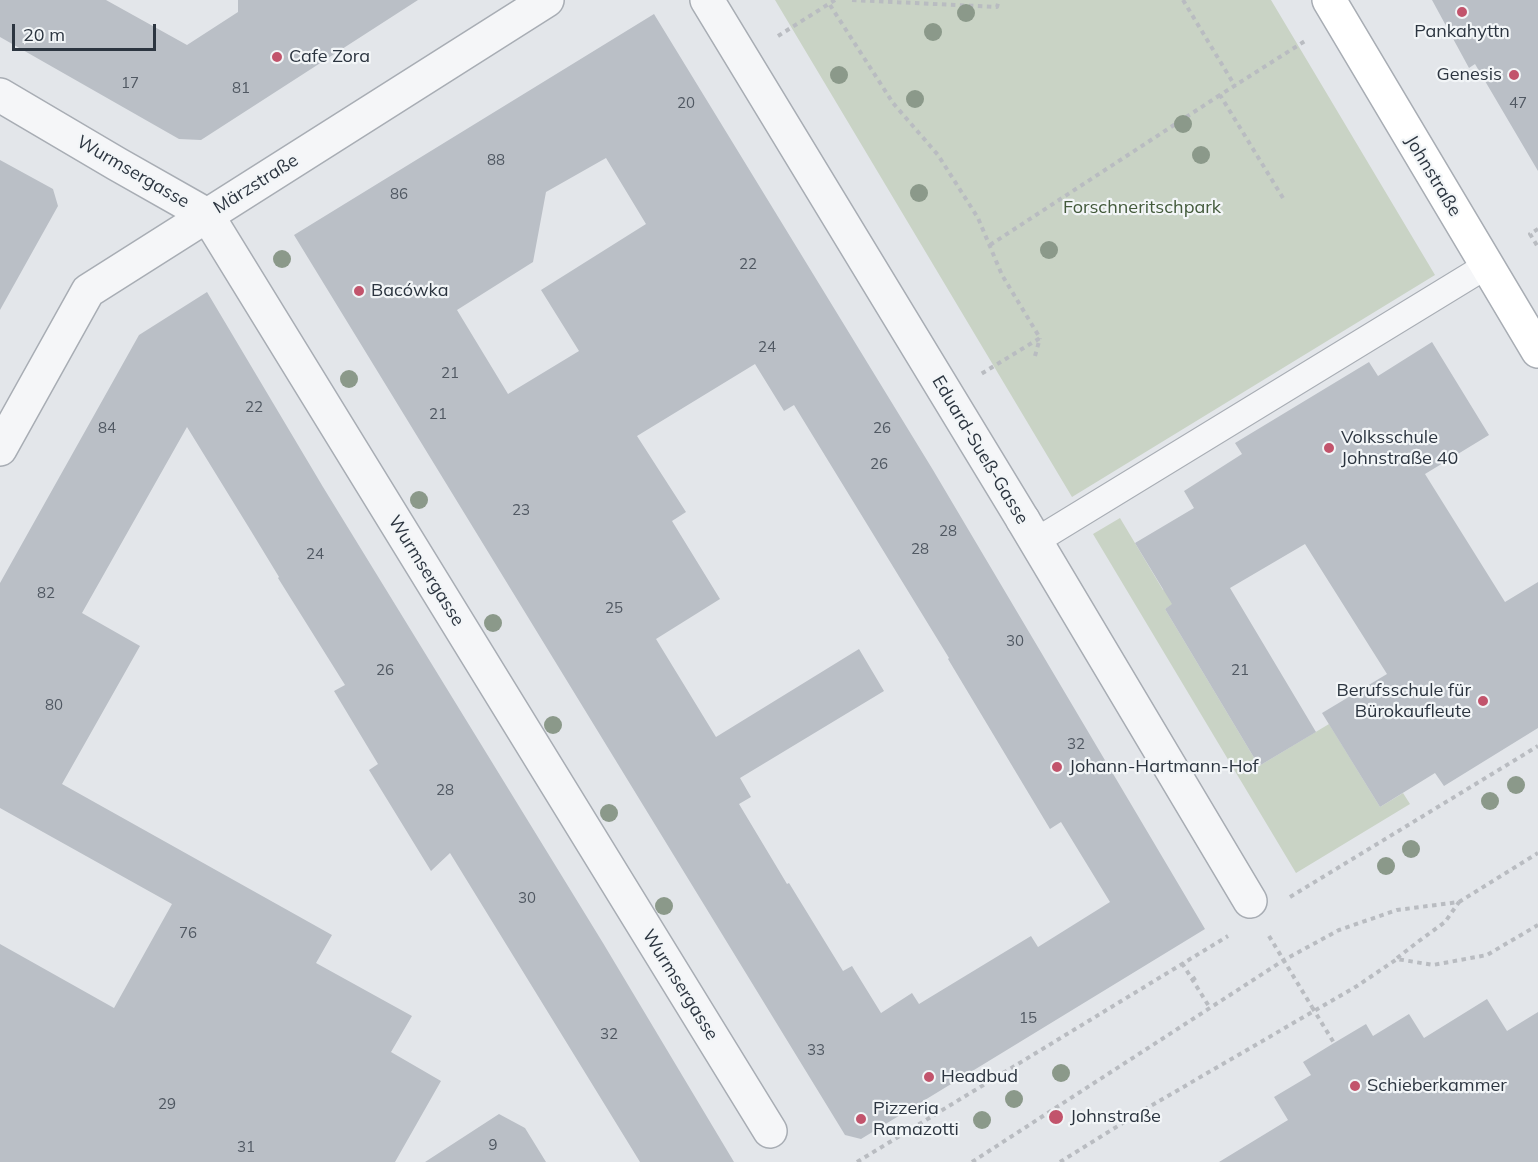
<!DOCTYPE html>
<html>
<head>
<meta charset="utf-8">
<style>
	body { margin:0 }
	#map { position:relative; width:1538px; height:1162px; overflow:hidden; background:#e3e6ea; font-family:Mulish,sans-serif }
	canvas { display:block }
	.scale { position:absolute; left:12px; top:24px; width:144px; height:27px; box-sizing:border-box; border:3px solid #2c3540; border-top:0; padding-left:8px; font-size:18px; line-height:21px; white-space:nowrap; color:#2c3540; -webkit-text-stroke:4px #f2f5f7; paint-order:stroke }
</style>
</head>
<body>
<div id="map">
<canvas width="1538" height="1162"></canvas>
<div class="scale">20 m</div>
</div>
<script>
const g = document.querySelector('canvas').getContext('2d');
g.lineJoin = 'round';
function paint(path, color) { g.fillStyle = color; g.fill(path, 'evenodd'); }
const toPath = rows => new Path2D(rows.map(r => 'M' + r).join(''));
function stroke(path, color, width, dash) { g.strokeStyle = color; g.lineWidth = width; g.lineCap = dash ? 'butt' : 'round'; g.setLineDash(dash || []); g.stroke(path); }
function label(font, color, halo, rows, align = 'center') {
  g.font = font + ' Mulish,sans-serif'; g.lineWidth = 4.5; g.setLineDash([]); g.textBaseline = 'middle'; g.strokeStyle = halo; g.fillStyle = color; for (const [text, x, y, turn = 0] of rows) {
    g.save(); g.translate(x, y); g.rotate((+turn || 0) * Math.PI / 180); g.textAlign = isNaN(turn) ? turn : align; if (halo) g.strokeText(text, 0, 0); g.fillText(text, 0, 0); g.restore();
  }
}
const green = toPath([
	[775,0,1271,0,1435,275,1072,497],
	[1120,518,1163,590,1210,563,1218,576,1165,609,1259,766,1329,724,1380,807,1403,793,1410,804,1296,873,1093,534]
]);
const building = toPath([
	[0,0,106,0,187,45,238,12,238,0,418,0,201,140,179,139,0,37],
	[1432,0,1538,0,1538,171,1475,64,1469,68],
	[654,14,933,470,1205,929,861,1139,845,1135,294,235],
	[606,158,646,224,541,290,579,351,508,394,457,310,533,262,546,192],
	[755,364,784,411,794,405,949,658,948,659,1050,829,1061,822,1110,902,1038,947,1031,936,919,1004,912,993,881,1013,852,966,843,971,789,883,787,884,739,804,751,797,740,778,884,691,859,649,716,737,656,639,720,599,672,521,686,512,637,436],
	[0,160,53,189,58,206,0,310],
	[207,292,323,487,603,943,734,1162,640,1162,450,853,431,871,369,770,378,764,334,691,345,685,278,578,279,577,251,531,187,427,82,613,140,646,62,784,332,935,316,963,412,1016,391,1052,441,1081,395,1162,0,1162,0,944,114,1008,172,904,0,808,0,583,139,335],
	[1432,342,1489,435,1425,474,1505,602,1538,582,1538,728,1444,786,1435,773,1380,807,1322,713,1387,674,1305,544,1230,588,1316,732,1259,766,1165,609,1172,604,1135,543,1194,508,1184,491,1242,454,1235,443,1369,362,1378,376],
	[1487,999,1507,1031,1538,1012,1538,1162,1219,1162,1288,1120,1274,1097,1311,1075,1303,1062,1334,1043,1366,1024,1373,1036,1409,1014,1424,1038],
	[499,1114,525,1128,546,1162,425,1162]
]);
const path = toPath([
	[852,0,997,7,999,0],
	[1183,0,1235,86],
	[830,5,893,103,938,155,978,218,1002,275,1040,338,981,374],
	[778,36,835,0],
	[1283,198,1220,95,1305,41],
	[1538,229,1530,234,1538,247],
	[990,245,1220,95],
	[1035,356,1040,338],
	[1290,897,1538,746],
	[1269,936,1312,1007],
	[1397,958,1419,941,1445,922,1459,902],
	[1182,963,1210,1008],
	[1192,980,1198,976],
	[857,1162,1228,936],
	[972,1162,1284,960,1339,930,1397,910,1459,902,1538,853],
	[1060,1162,1142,1111,1357,986,1397,959,1433,965,1487,955,1538,925]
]);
const service = toPath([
	[1036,541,1486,266]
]);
const pedestrian = toPath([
	[1023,520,1250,901]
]);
const minor = toPath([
	[707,0,1023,520],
	[0,95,117,164,207,215,770,1131],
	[0,449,88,291,547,0]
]);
const secondary = toPath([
	[1329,0,1538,351]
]);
const pathBridge = toPath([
	[1312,1007,1334,1043]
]);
const trees = [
	[966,13],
	[933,32],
	[839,75],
	[915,99],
	[1183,124],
	[1201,155],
	[919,193],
	[1049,250],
	[282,259],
	[349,379],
	[419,500],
	[493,623],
	[553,725],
	[1516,785],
	[1490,801],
	[609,813],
	[1411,849],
	[1386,866],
	[664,906],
	[1061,1073],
	[1014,1099],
	[982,1120]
];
const markers = [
	[1462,12,6,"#c2546c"],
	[277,57,6,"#c2546c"],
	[1514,75,6,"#c2546c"],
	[359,291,6,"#c2546c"],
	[1329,448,6,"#c2546c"],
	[1483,701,6,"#c2546c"],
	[1057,767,6,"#c2546c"],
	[929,1077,6,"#c2546c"],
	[1355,1086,6,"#c2546c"],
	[1056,1117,8,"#c2546c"],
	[861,1119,6,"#c2546c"]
];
const numberNames = [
	["17",130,83],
	["81",241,88],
	["20",686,103],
	["47",1518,103],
	["88",496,160],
	["86",399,194],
	["22",748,264],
	["24",767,347],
	["21",450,373],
	["22",254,407],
	["21",438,414],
	["84",107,428],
	["26",882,428],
	["26",879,464],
	["23",521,510],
	["28",948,531],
	["28",920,549],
	["24",315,554],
	["82",46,593],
	["25",614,608],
	["30",1015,641],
	["26",385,670],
	["21",1240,670],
	["80",54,705],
	["32",1076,744],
	["28",445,790],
	["30",527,898],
	["76",188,933],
	["15",1028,1018],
	["32",609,1034],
	["33",816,1050],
	["29",167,1104],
	["9",493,1145],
	["31",246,1147]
];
const poiNames = [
	["Pankahyttn",1462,32,"center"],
	["Cafe Zora",289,57],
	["Genesis",1502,75,"right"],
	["Bacówka",371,291],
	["Volksschule",1341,438],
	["Johnstraße 40",1341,459],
	["Berufsschule für",1471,691,"right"],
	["Bürokaufleute",1471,712,"right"],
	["Johann-Hartmann-Hof",1069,767],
	["Headbud",941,1077],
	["Schieberkammer",1367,1086],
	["Pizzeria",873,1109],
	["Ramazotti",873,1130],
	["Johnstraße",1070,1117]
];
const streetNames = [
	["Wurmsergasse",133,172,30],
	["Johnstraße",1433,176,59],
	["Märzstraße",256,184,-32],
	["Eduard-Sueß-Gasse",980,450,59],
	["Wurmsergasse",426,571,58],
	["Wurmsergasse",680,985,58]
];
const parkNames = [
	["Forschneritschpark",1142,208]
];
paint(green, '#c9d3c5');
paint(building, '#babfc6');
stroke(service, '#a8adb4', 28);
stroke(pedestrian, '#a8adb4', 36);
stroke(minor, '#a8adb4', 36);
stroke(secondary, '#a8adb4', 36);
stroke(path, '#b9bcc1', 4, [4.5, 4.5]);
stroke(service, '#f5f6f8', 26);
stroke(pedestrian, '#f5f6f8', 33);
stroke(minor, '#f5f6f8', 33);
stroke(secondary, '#fff', 33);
stroke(pathBridge, '#b9bcc1', 4, [4.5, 4.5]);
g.fillStyle = '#8b998a';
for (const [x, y] of trees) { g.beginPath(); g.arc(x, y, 9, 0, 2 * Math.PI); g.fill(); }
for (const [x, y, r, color] of markers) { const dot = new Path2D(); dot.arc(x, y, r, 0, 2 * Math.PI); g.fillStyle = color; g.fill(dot); stroke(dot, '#f2f5f7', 2); }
label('15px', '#505862', null, numberNames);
label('18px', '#2c3540', '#f2f5f7', poiNames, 'left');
label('18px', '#2c3540', '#f2f5f7', streetNames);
label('18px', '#435a3b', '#f2f5f7', parkNames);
</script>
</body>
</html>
